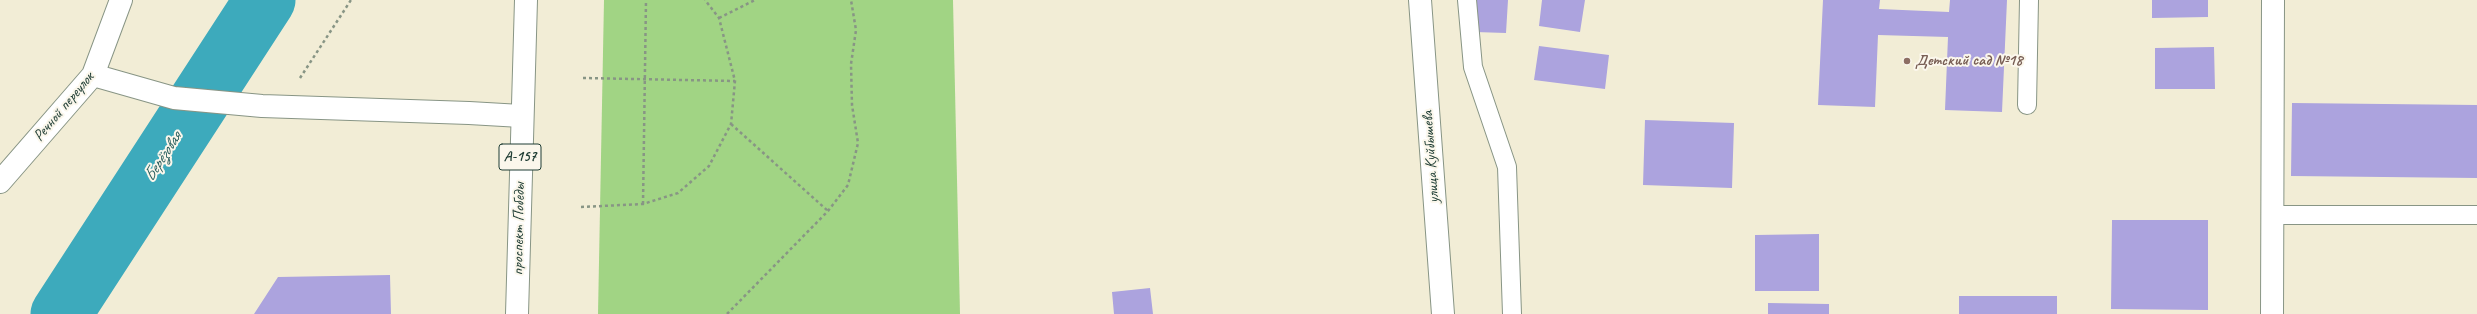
<!DOCTYPE html>
<html>
<head>
<meta charset="utf-8">
<style>
	body { margin:0 }
	canvas { display:block; background:#f2edd6 }
</style>
</head>
<body>
<canvas width="2477" height="314"></canvas>
<script>
const g = document.querySelector('canvas').getContext('2d');
g.lineJoin = 'round';
function paint(path, color) { g.fillStyle = color; g.fill(path, 'evenodd'); }
const toPath = rows => new Path2D(rows.map(r => 'M' + r).join(''));
function stroke(path, color, width, dash) { g.strokeStyle = color; g.lineWidth = width; g.lineCap = dash ? 'butt' : 'round'; g.setLineDash(dash || []); g.stroke(path); }
function label(font, color, halo, rows, align = 'center') {
  g.font = font + ' Caveat,sans-serif'; g.lineWidth = 4; g.setLineDash([]); g.textBaseline = 'middle'; g.strokeStyle = halo; g.fillStyle = color; for (const [text, x, y, turn = 0] of rows) {
    g.save(); g.translate(x, y); g.rotate((+turn || 0) * Math.PI / 180); g.textAlign = isNaN(turn) ? turn : align; if (halo) g.strokeText(text, 0, 0); g.fillText(text, 0, 0); g.restore();
  }
}
const green = toPath([
	[604,0,953,0,960,314,598,314]
]);
const river = toPath([
	[61,314,265,0]
]);
const building = toPath([
	[1476,0,1508,0,1506,33,1475,32],
	[1542,0,1585,0,1580,32,1539,26],
	[1823,0,1880,0,1879,9,1949,12,1950,0,2007,0,2002,112,1945,110,1948,37,1878,35,1875,107,1818,105],
	[2152,0,2208,0,2208,17,2152,18],
	[1539,46,1609,55,1605,89,1534,80],
	[2214,47,2215,89,2155,89,2155,48],
	[2292,103,2477,105,2477,178,2291,176],
	[1645,120,1734,123,1732,188,1643,185],
	[2112,220,2208,220,2208,310,2111,309],
	[1819,234,1819,291,1755,291,1755,235],
	[390,275,391,314,254,314,278,277],
	[1150,288,1153,314,1114,314,1112,292],
	[1959,296,2057,296,2057,314,1959,314],
	[1768,303,1829,304,1829,314,1768,314]
]);
const path = toPath([
	[719,18,755,0],
	[300,78,351,0],
	[583,78,735,81],
	[731,124,828,211],
	[643,204,646,0],
	[581,207,643,204,678,193,709,166,731,124,735,81,719,18,705,0],
	[727,314,828,211,848,185,858,143,852,105,851,64,856,30,851,0]
]);
const service = toPath([
	[1467,0,1473,67,1507,167,1512,314],
	[2027,105,2029,0],
	[2272,215,2477,215]
]);
const minor = toPath([
	[93,75,174,98,262,106,469,113,521,116],
	[0,182,93,75,121,0],
	[2272,314,2273,0]
]);
const tertiary = toPath([
	[1420,0,1443,314]
]);
const primary = toPath([
	[517,314,526,0]
]);
const markers = [
	[1907,61,4,"#8d6e63"]
];
const shields = [
	[520,157,42]
];
const shieldNames = [
	["А-157",520,157]
];
const educationNames = [
	["Детский сад №18",1915,61]
];
const streetNames = [
	["Речной переулок",64,107,-50],
	["улица Куйбышева",1431,157,-94],
	["проспект Победы",519,229,-89]
];
const waterNames = [
	["Берёзовая",163,157,-57]
];
paint(green, '#a1d484');
stroke(river, '#3daabc', 61);
paint(building, '#aca3de');
stroke(service, '#889585', 20);
stroke(minor, '#889585', 24);
stroke(tertiary, '#889585', 24);
stroke(primary, '#889585', 24);
stroke(path, '#889585', 2.5, [3, 3]);
stroke(service, '#fff', 18);
stroke(minor, '#fff', 22);
stroke(tertiary, '#fff', 22);
stroke(primary, '#fff', 22);
for (const [x, y, r, color] of markers) { const dot = new Path2D(); dot.arc(x, y, r, 0, 2 * Math.PI); g.fillStyle = color; g.fill(dot); stroke(dot, '#fbf7ec', 1.5); }
for (const [x, y, w] of shields) { const box = new Path2D(); box.roundRect(x - w / 2, y - 13, w, 26, 3); g.fillStyle = '#fbf7ec'; g.fill(box); stroke(box, '#1f3d34', 1); }
label('bold 15px', '#1f3d34', null, shieldNames);
label('bold 16px', '#785e54', '#fbf7ec', educationNames, 'left');
label('16px', '#1f3d34', '#fbf7ec', streetNames);
label('italic 17px', '#285e5d', '#fbf7ec', waterNames);
</script>
</body>
</html>
